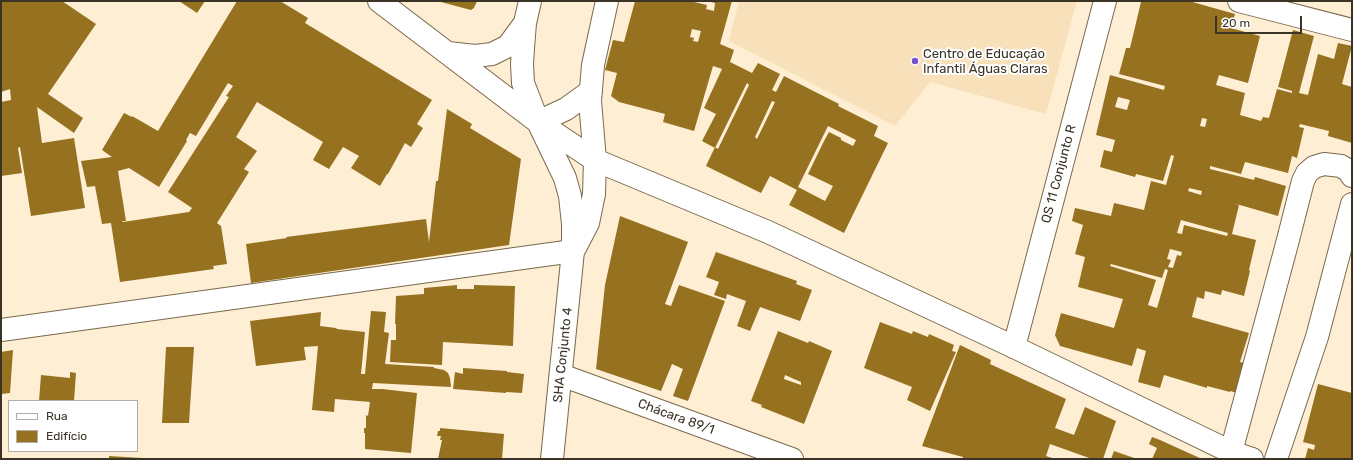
<!DOCTYPE html>
<html>
<head>
<meta charset="utf-8">
<style>
	body { margin:0 }
	#map { position:relative; width:1353px; height:460px; overflow:hidden; background:#fdeed4; font-family:Rubik,sans-serif }
	canvas { display:block }
	.frame { position:absolute; inset:0; border:2px solid #3a3326; pointer-events:none }
	.legend { position:absolute; left:8px; top:400px; width:130px; height:52px; box-sizing:border-box; background:#fff; border:1px solid #b0ada8; margin:0; padding:5px 7px; list-style:none; font-size:12px; color:#3a3326 }
	.legend li { display:flex; align-items:center; gap:8px; height:20px }
	.legend b { width:20px; border:1px solid #b0ada8 }
	.scale { position:absolute; left:1215px; top:16px; width:87px; height:18px; box-sizing:border-box; border:2px solid #3a3326; border-top:0; padding-left:5px; font-size:12px; line-height:14px; white-space:nowrap; color:#3a3326; -webkit-text-stroke:3px #fff; paint-order:stroke }
</style>
</head>
<body>
<div id="map">
<canvas width="1353" height="460"></canvas>
<div class="frame"></div>
<ul class="legend">
<li><b style="height:5px;background:#fff"></b>Rua</li>
<li><b style="height:11px;background:#967120"></b>Edifício</li>
</ul>
<div class="scale">20 m</div>
</div>
<script>
const g = document.querySelector('canvas').getContext('2d');
g.lineJoin = 'round';
function paint(path, color) { g.fillStyle = color; g.fill(path, 'evenodd'); }
const toPath = rows => new Path2D(rows.map(r => 'M' + r).join(''));
function stroke(path, color, width, dash) { g.strokeStyle = color; g.lineWidth = width; g.lineCap = dash ? 'butt' : 'round'; g.setLineDash(dash || []); g.stroke(path); }
function label(font, color, halo, rows, align = 'center') {
  g.font = font + ' Rubik,sans-serif'; g.lineWidth = 4; g.setLineDash([]); g.textBaseline = 'middle'; g.strokeStyle = halo; g.fillStyle = color; for (const [text, x, y, turn = 0] of rows) {
    g.save(); g.translate(x, y); g.rotate((+turn || 0) * Math.PI / 180); g.textAlign = isNaN(turn) ? turn : align; if (halo) g.strokeText(text, 0, 0); g.fillText(text, 0, 0); g.restore();
  }
}
const built = toPath([
	[739,1,1077,1,1046,114,930,82,895,126,729,41]
]);
const building = toPath([
	[1,1,62,1,96,24,48,94,83,118,74,133,37,107,42,143,74,138,85,208,31,216,20,147,18,148,22,173,1,176,1,102,11,100,10,89,1,92],
	[179,1,205,1,197,13],
	[237,1,280,1,308,18,305,23,432,100,417,124,423,128,411,147,405,143,388,174,387,174,380,186,351,168,359,156,343,147,329,169,313,160,323,142,257,102,236,137,257,151,244,169,249,172,217,223,221,226,227,264,213,266,214,269,120,282,111,223,102,224,95,186,87,187,81,161,112,157,102,150,124,113,132,117,132,116,158,131],
	[228,83,233,86,226,96,229,97,168,192,192,208,189,212,123,222,122,221,126,221,118,171,129,168,159,187,187,141,186,140,190,133,196,136],
	[437,1,477,1,474,8,471,10],
	[635,1,690,1,707,5,706,9,714,11,715,3,707,1,732,1,720,44,734,50,730,62,752,73,758,63,780,74,772,90,776,92,784,76,839,104,838,106,878,126,874,136,888,143,844,233,789,205,797,190,770,176,761,193,706,166,715,147,718,149,749,85,747,83,715,148,702,141,716,114,704,108,722,69,713,66,694,131,663,122,665,114,619,102,611,96,617,73,605,70,613,40,624,42],
	[692,29,701,31,698,42,693,41,694,38,690,37],
	[772,101,775,102,757,139,755,137],
	[828,126,856,140,853,146,841,140,841,138,829,132,824,141,808,174,833,186,825,201,798,187],
	[1143,1,1189,1,1235,14,1231,28,1260,36,1248,83,1219,75,1216,85,1245,93,1240,115,1261,121,1263,117,1269,118,1277,89,1292,93,1292,91,1278,87,1293,30,1314,36,1299,93,1308,95,1318,54,1334,59,1338,43,1352,46,1342,84,1352,87,1352,143,1328,136,1329,131,1300,124,1299,127,1304,128,1297,158,1292,156,1288,173,1245,162,1241,174,1210,166,1210,169,1254,180,1255,177,1286,186,1278,216,1233,203,1239,205,1232,234,1256,240,1249,270,1250,271,1244,296,1222,290,1221,295,1205,291,1204,299,1197,297,1192,317,1249,333,1240,362,1249,364,1241,394,1230,391,1230,392,1207,386,1207,388,1164,375,1160,388,1138,382,1146,351,1137,348,1132,366,1060,346,1055,335,1061,313,1114,328,1123,299,1078,287,1085,257,1075,254,1083,225,1072,221,1075,208,1111,216,1114,203,1144,210,1151,181,1166,185,1174,156,1171,155,1163,181,1136,174,1135,177,1100,167,1104,150,1112,152,1115,140,1096,135,1110,75,1164,90,1165,86,1119,74,1126,48,1130,48,1141,2],
	[1118,97,1130,100,1127,110,1115,107],
	[1202,118,1207,119,1205,127,1200,126],
	[1189,188,1202,191,1201,195,1188,191],
	[1181,220,1228,233,1227,236,1184,225,1182,234,1177,233],
	[1170,249,1182,252,1181,256,1177,255,1173,268,1168,267,1171,260,1167,259],
	[1111,264,1162,278,1165,269,1168,270,1157,308,1148,305,1156,280,1110,266],
	[447,109,472,124,470,128,521,159,509,245,251,283,246,244,287,238,286,237,426,219,429,242,436,181,438,181],
	[620,216,688,242,665,304,671,306,679,285,725,301,688,401,673,396,683,369,672,364,661,391,596,369,605,285],
	[716,252,797,281,796,284,812,290,800,321,760,307,750,331,737,326,746,301,727,294,726,299,714,295,719,282,706,277],
	[457,285,457,289,474,289,474,285,515,286,513,346,443,342,442,365,390,362,391,340,396,340,396,324,395,324,396,296,424,294,424,288],
	[371,311,386,312,384,332,389,333,385,364,434,367,434,368,444,370,448,373,450,378,451,387,373,383,372,389,382,389,417,393,411,453,365,449,365,433,364,433,364,428,366,428,366,415,368,416,370,402,335,399,334,412,312,410,318,346,304,347,306,360,256,366,250,321,321,312,320,326,336,328,337,329,365,332,361,374,365,374],
	[880,322,912,334,913,331,928,337,929,334,954,345,952,351,956,352,930,411,907,400,912,387,864,368],
	[778,331,808,343,809,341,832,351,804,424,761,407,762,405,751,401],
	[785,375,801,382,801,385,784,379],
	[960,345,991,360,990,364,1066,399,1055,428,1074,435,1085,407,1116,421,1103,459,1092,459,1050,444,1046,456,1055,459,963,459,963,457,922,446],
	[166,347,194,347,189,423,162,423],
	[13,350,10,393,1,394,1,352],
	[463,368,507,371,507,372,524,374,522,393,506,392,506,393,453,389,455,372,463,374],
	[70,372,76,373,74,401,39,401,41,375,70,378],
	[1318,384,1352,393,1352,459,1305,459,1308,448,1314,450,1315,445,1303,442],
	[440,428,504,434,502,459,438,459,442,440,440,440,441,436,437,436,438,431,440,431],
	[1152,437,1160,440,1202,459,1152,459,1157,448,1149,444],
	[1114,451,1137,459,1111,459],
	[109,456,142,458,142,459,109,459]
]);
const minor = toPath([
	[1239,1,1352,30],
	[1,330,573,251],
	[1014,347,1105,1],
	[561,375,792,459],
	[1231,452,1288,240,1303,181,1307,173,1314,167,1324,164,1341,166,1349,171,1352,176],
	[1276,459,1317,337,1352,204]
]);
const tertiary = toPath([
	[379,1,538,122,595,160,768,232,1014,347,1231,452,1252,459],
	[530,1,525,23,523,48,522,64,523,83,538,122,565,178,570,196,573,224,573,251,552,459],
	[448,53,475,56,492,54,508,46,525,23],
	[538,122,566,109,591,91],
	[575,248,588,223,594,194,595,160,590,101,593,65,607,1]
]);
const markers = [
	[915,61,4,"#7453cc"]
];
const poiNames = [
	["Centro de Educação",923,54],
	["Infantil Águas Claras",923,69]
];
const streetNames = [
	["QS 11 Conjunto R",1059,174,-75],
	["SHA Conjunto 4",563,355,-84],
	["Chácara 89/1",676,417,20]
];
paint(built, '#f8e1ba');
paint(building, '#967120');
stroke(minor, '#79694c', 24);
stroke(tertiary, '#79694c', 24);
stroke(minor, '#fff', 22);
stroke(tertiary, '#fff', 22);
for (const [x, y, r, color] of markers) { const dot = new Path2D(); dot.arc(x, y, r, 0, 2 * Math.PI); g.fillStyle = color; g.fill(dot); stroke(dot, '#fff', 1.5); }
label('13px', '#3a3326', '#fff', poiNames, 'left');
label('13px', '#3a3326', '#fff', streetNames);
</script>
</body>
</html>
